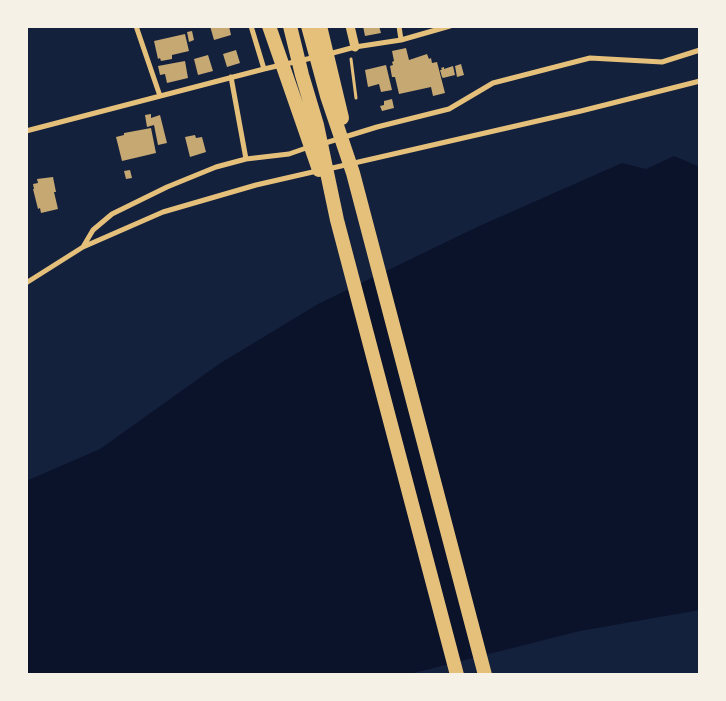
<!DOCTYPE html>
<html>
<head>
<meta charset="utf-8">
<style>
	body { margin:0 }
	#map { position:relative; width:726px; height:701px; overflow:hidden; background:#14213d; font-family:Overpass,sans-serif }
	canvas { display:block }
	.frame { position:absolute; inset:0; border:28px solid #f6f1e7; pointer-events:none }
</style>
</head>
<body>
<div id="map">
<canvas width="726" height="701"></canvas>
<div class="frame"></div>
</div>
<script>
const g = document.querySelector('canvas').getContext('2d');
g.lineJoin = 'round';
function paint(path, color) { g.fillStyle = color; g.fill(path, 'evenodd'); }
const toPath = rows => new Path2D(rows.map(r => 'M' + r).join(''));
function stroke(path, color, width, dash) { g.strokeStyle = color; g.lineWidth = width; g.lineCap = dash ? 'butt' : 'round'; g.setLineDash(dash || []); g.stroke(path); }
const water = toPath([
	[674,156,700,167,700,610,580,631,406,675,26,675,26,481,100,449,219,364,318,304,477,227,622,163,646,169]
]);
const building = toPath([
	[210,26,229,26,231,35,214,40],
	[363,26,379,26,381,33,365,36],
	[192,31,194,40,189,42,187,32],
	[185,34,189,51,172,55,172,59,161,61,160,58,158,59,154,41],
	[406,48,409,60,427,54,429,59,431,58,432,63,437,62,445,93,433,96,431,87,399,94,395,77,392,77,390,66,393,65,392,62,394,61,392,51],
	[236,50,240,63,227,67,223,54],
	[208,55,213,71,198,75,194,59],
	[185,61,188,78,167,83,165,74,160,75,158,66],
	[461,64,464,75,457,77,455,66],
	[386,65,392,90,381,92,379,84,368,87,365,70],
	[453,66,455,75,443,78,442,77,440,70,442,70,441,68,444,67,444,69],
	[392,99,394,108,382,111,380,106,384,105,384,101],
	[151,114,151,118,160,115,167,143,158,145,154,125,147,127,145,115],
	[151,128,156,153,122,161,116,137,124,135,124,133],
	[195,135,196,138,202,137,206,152,190,157,185,137],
	[130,170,132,178,126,179,124,171],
	[53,177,56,192,54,192,58,209,41,213,40,208,38,209,33,189,34,189,33,184,38,183,37,179]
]);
const path = toPath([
	[351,59,356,98]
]);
const minor = toPath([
	[136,26,160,96],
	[251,26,264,69],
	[399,26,401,40],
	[329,54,355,47,401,40,450,26],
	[231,77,246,159],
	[26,131,264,69,316,57],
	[322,144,377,127,449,109,493,83,590,58,662,62,700,50],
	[328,169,581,111,700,81],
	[83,247,93,230,112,214,167,187,216,167,246,159,289,154,309,147],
	[26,283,83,247,163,212,256,185,317,171]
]);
const tertiary = toPath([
	[350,26,355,47]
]);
const trunk = toPath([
	[269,26,319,170],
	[290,26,302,75,317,125,337,220,457,675],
	[308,26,327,96,353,173,485,675],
	[320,26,342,118]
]);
paint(water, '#0b132b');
paint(building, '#c6a872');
stroke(path, '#e5c07b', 3);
stroke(minor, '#e5c07b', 5);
stroke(tertiary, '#e5c07b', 9);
stroke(trunk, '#e5c07b', 14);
</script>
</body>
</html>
